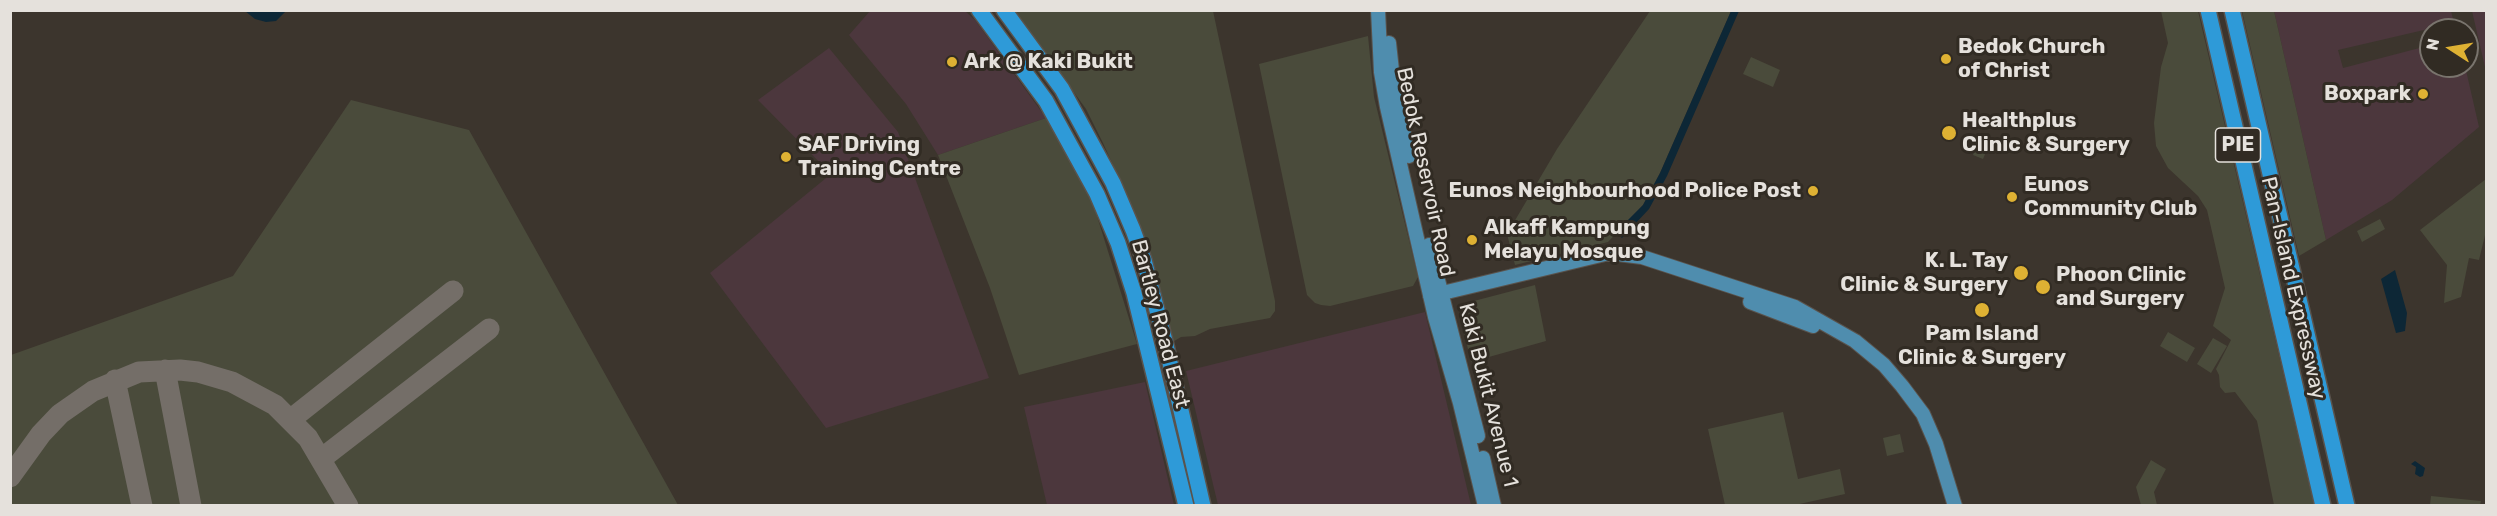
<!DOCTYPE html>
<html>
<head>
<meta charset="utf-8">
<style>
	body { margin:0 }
	#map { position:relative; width:2497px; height:516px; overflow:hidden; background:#3c352d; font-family:Rubik,sans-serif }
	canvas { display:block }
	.frame { position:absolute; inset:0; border:12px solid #e5e1dc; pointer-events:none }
	.north { position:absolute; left:2419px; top:18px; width:60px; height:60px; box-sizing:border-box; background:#312b23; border:2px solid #79746d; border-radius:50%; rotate:282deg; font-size:16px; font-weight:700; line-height:24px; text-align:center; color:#e5e1dc }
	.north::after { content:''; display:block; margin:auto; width:21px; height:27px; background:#deb133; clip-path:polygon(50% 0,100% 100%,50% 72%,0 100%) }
</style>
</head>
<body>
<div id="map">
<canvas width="2497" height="516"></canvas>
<div class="frame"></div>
<div class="north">N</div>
</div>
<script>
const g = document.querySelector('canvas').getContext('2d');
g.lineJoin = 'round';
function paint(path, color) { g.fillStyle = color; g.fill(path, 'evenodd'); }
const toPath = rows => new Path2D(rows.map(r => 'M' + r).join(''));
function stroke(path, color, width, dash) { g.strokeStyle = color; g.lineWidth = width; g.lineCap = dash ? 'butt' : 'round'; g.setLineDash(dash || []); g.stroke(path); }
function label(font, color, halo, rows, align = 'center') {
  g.font = font + ' Rubik,sans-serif'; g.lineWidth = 6; g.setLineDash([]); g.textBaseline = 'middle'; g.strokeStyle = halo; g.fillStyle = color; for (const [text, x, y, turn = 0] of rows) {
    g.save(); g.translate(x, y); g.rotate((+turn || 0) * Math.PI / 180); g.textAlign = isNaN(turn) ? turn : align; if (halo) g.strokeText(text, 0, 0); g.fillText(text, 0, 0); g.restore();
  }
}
const industrial = toPath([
	[870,11,965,11,975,20,1046,118,938,155,906,104,849,35],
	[2274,11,2451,11,2454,23,2338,50,2343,68,2431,45,2431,66,2465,66,2479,127,2392,200,2326,240],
	[2472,11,2486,11,2486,69,2485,67],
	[829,48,898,132,989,378,826,428,710,273,831,174,758,100],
	[1425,312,1471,505,1218,505,1186,371],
	[1145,382,1174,505,1047,505,1024,407]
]);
const green = toPath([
	[1015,11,1213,11,1275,301,1275,311,1270,318,1210,329,1195,336,1181,337,1171,343,1132,207,1103,143,1086,109],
	[1650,11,1731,11,1660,173,1643,205,1608,242,1515,265,1507,234,1557,149],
	[2161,11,2198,11,2314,505,2274,505,2257,421,2235,392,2225,393,2220,387,2219,375,2216,369,2231,340,2213,326,2225,288,2207,210,2198,196,2168,168,2156,146,2154,123,2161,67,2168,43],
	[2242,11,2274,11,2326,240,2299,256],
	[1368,36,1374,97,1418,277,1413,286,1330,306,1321,305,1315,303,1307,295,1259,64],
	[1751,57,1780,70,1773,87,1743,74],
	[351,100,469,130,678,505,11,505,11,355,233,276],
	[1046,118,1091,197,1137,344,1019,375,990,288,938,155],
	[1978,141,1989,145,1983,159,1973,155],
	[2486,179,2486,231,2479,260,2469,258,2461,297,2444,303,2447,265,2420,230],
	[2380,219,2385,229,2362,242,2357,231],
	[1535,285,1546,341,1471,362,1461,319,1460,314,1466,305,1470,302],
	[2168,332,2195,348,2187,362,2160,346],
	[2213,338,2227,346,2211,373,2197,364],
	[1783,412,1798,479,1840,469,1845,494,1795,505,1725,505,1708,429],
	[1900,434,1904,452,1887,456,1883,438],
	[2151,460,2166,469,2154,492,2157,505,2141,505,2136,487],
	[2431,496,2481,501,2480,505,2430,505]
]);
const water = toPath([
	[245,11,286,11,276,21,266,22,255,19],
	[1731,11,1739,11,1667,176,1649,209,1622,238,1616,232,1643,205,1660,173],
	[2395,270,2407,313,2405,331,2396,333,2381,279],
	[2415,461,2425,468,2423,476,2420,477,2415,474,2416,467,2411,464]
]);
const taxiway = toPath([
	[165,370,191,506],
	[115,380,142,506],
	[290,420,453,291],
	[321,459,489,329],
	[10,477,41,434,60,414,93,391,139,372,180,370,198,372,232,382,275,405,308,438,348,506]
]);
const major = toPath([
	[1378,10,1381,72,1387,107,1435,317,1460,403,1485,506],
	[1389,43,1394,89,1409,156],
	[1429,245,1478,436],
	[1430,296,1605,254,1618,254,1642,257,1795,307,1855,341,1884,365,1902,386,1923,414,1936,444,1955,506],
	[1750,302,1813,326],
	[1483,458,1494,506]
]);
const highway = toPath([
	[979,10,1046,101,1097,194,1118,243,1134,293,1186,506],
	[1004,10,1062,89,1113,183,1133,230,1144,260,1165,341,1203,506],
	[2208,10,2323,506],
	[2232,10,2347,506]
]);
const markers = [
	[1946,59,6,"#deb133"],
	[952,62,6,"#deb133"],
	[2423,94,6,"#deb133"],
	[1949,133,8,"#deb133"],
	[786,157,6,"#deb133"],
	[1813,191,6,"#deb133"],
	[2012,197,6,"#deb133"],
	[1472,240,6,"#deb133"],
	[2021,273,8,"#deb133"],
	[2043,287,8,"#deb133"],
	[1982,310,8,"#deb133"]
];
const shields = [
	[2238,145,45]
];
const shieldNames = [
	["PIE",2238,145]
];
const poiNames = [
	["Bedok Church",1958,47],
	["of Christ",1958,71],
	["Ark @ Kaki Bukit",964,62],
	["Boxpark",2411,94,"right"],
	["Healthplus",1962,121],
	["Clinic & Surgery",1962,145],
	["SAF Driving",798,145],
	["Training Centre",798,169],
	["Eunos",2024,185],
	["Community Club",2024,209],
	["Eunos Neighbourhood Police Post",1801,191,"right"],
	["Alkaff Kampung",1484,228],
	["Melayu Mosque",1484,252],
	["K. L. Tay",2008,261,"right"],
	["Clinic & Surgery",2008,285,"right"],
	["Phoon Clinic",2056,275],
	["and Surgery",2056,299],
	["Pam Island",1982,334,"center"],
	["Clinic & Surgery",1982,358,"center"]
];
const streetNames = [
	["Bedok Reservoir Road",1425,172,78],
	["Pan-Island Expressway",2293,288,77],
	["Bartley Road East",1160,324,75],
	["Kaki Bukit Avenue 1",1488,395,76]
];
paint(industrial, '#4c373d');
paint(green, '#4a4b3b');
paint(water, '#0d2736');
stroke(taxiway, '#746e68', 21);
stroke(major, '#59534d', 16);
stroke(highway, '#59534d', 18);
stroke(major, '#4f8dae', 14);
stroke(highway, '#2e9ad8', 15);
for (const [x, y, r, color] of markers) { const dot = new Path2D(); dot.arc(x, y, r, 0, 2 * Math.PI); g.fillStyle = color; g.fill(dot); stroke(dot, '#312b23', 2); }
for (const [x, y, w] of shields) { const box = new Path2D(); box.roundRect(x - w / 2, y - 17, w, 34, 4.5); g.fillStyle = '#312b23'; g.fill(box); stroke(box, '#e5e1dc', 1.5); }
label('bold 20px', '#e5e1dc', null, shieldNames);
label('bold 21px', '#e5e1dc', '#312b23', poiNames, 'left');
label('21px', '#e5e1dc', '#312b23', streetNames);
</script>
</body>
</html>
